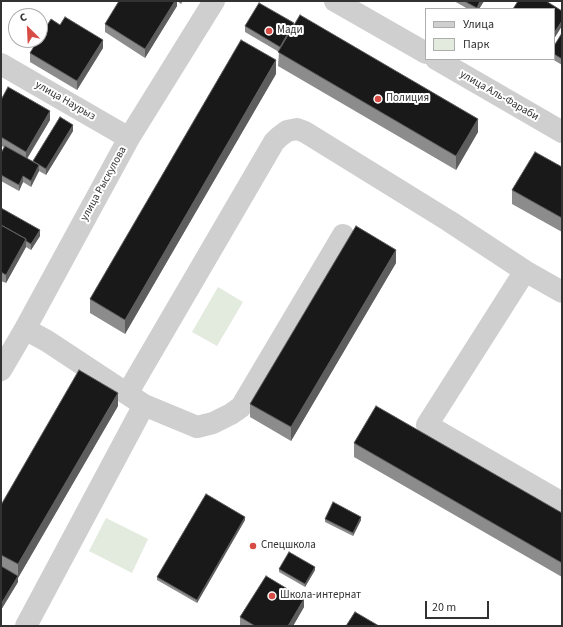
<!DOCTYPE html>
<html>
<head>
<meta charset="utf-8">
<style>
	body { margin:0 }
	#map { position:relative; width:563px; height:627px; overflow:hidden; background:#fff; font-family:"Source Sans 3",sans-serif }
	canvas { display:block }
	.frame { position:absolute; inset:0; border:2px solid #323232; pointer-events:none }
	.legend { position:absolute; left:425px; top:8px; width:130px; height:52px; box-sizing:border-box; background:#fff; border:1px solid #adadad; margin:0; padding:5px 7px; list-style:none; font-size:12px; color:#323232 }
	.legend li { display:flex; align-items:center; gap:8px; height:20px }
	.legend b { width:20px; border:1px solid #adadad }
	.north { position:absolute; left:8px; top:8px; width:40px; height:40px; box-sizing:border-box; background:#fff; border:1px solid #adadad; border-radius:50%; rotate:336deg; font-size:11px; font-weight:700; line-height:16px; text-align:center; color:#323232 }
	.north::after { content:''; display:block; margin:auto; width:14px; height:18px; background:#d74d46; clip-path:polygon(50% 0,100% 100%,50% 72%,0 100%) }
	.scale { position:absolute; left:425px; top:601px; width:64px; height:18px; box-sizing:border-box; border:2px solid #323232; border-top:0; padding-left:5px; font-size:12px; line-height:14px; white-space:nowrap; color:#323232; -webkit-text-stroke:3px #fff; paint-order:stroke }
</style>
</head>
<body>
<div id="map">
<canvas width="563" height="627"></canvas>
<div class="frame"></div>
<ul class="legend">
<li><b style="height:5px;background:#cfcfcf"></b>Улица</li>
<li><b style="height:11px;background:#e3eade"></b>Парк</li>
</ul>
<div class="north">С</div>
<div class="scale">20 m</div>
</div>
<script>
const g = document.querySelector('canvas').getContext('2d');
g.lineJoin = 'round';
function paint(path, color) { g.fillStyle = color; g.fill(path, 'evenodd'); }
const toPath = rows => new Path2D(rows.map(r => 'M' + r).join(''));
function stroke(path, color, width, dash) { g.strokeStyle = color; g.lineWidth = width; g.lineCap = dash ? 'butt' : 'round'; g.setLineDash(dash || []); g.stroke(path); }
function label(font, color, halo, rows, align = 'center') {
  g.font = font + ' "Source Sans 3",sans-serif'; g.lineWidth = 4; g.setLineDash([]); g.textBaseline = 'middle'; g.strokeStyle = halo; g.fillStyle = color; for (const [text, x, y, turn = 0] of rows) {
    g.save(); g.translate(x, y); g.rotate((+turn || 0) * Math.PI / 180); g.textAlign = isNaN(turn) ? turn : align; if (halo) g.strokeText(text, 0, 0); g.fillText(text, 0, 0); g.restore();
  }
}
const green = toPath([
	[218,287,243,302,217,346,192,332],
	[106,518,148,539,132,573,89,551]
]);
const minor = toPath([
	[335,1,426,53],
	[436,59,562,132],
	[1,64,129,138],
	[525,271,427,425,562,503],
	[25,329,47,341,144,405,197,427,213,423,231,414,241,407,343,235],
	[1,370,25,329,129,138,214,1],
	[127,394,274,142,279,137,287,131,297,129,305,132,449,221,525,271,562,292],
	[26,626,144,405]
]);
const wall = toPath([
	[119,1,183,1,181,4,177,1,177,6,145,58,105,32,105,24],
	[454,1,484,1,479,9,468,9],
	[60,25,103,48,77,90,30,62,30,53],
	[245,26,294,26,478,132,456,170,278,66,279,52,245,32],
	[562,33,562,65,552,59,554,59,554,46],
	[276,74,125,334,90,313,90,299],
	[1,100,50,120,27,159,33,162,33,161,73,131,46,175,39,171,31,187,23,182,19,191,1,181,1,153,4,147,1,146],
	[562,167,562,232,512,204,512,190],
	[1,208,40,236,31,250,26,247,6,283,1,281],
	[396,263,291,441,250,417,250,404],
	[118,406,18,578,18,582,1,610,1,505],
	[354,443,562,513,562,577,354,457],
	[325,519,361,520,353,536,325,522],
	[245,520,197,603,157,580,157,577],
	[279,569,315,570,305,587,279,572],
	[304,607,293,626,240,626,240,617]
]);
const shadedWall = toPath([
	[175,1,177,1,177,6,145,58,145,49],
	[480,1,484,1,479,9,477,9],
	[562,21,562,26,554,39,554,33],
	[294,23,294,29,280,53,280,47],
	[103,40,103,48,77,90,77,81],
	[276,60,276,74,125,334,125,320],
	[50,111,50,120,26,160,26,152],
	[478,119,478,132,456,170,456,156],
	[73,125,73,131,46,175,46,169],
	[39,165,39,171,31,187,31,181],
	[23,176,23,182,19,191,19,185],
	[40,230,40,236,31,250,31,244],
	[26,239,26,247,6,283,6,275],
	[396,250,396,263,291,441,291,427],
	[118,393,118,406,18,578,18,564],
	[245,517,245,520,197,603,197,600],
	[361,517,361,520,353,536,353,533],
	[315,567,315,570,305,587,305,584],
	[18,576,18,582,1,610,1,604],
	[304,599,304,607,293,626,288,626]
]);
const building = toPath([
	[119,1,175,1,145,49,105,24,119,1],
	[464,1,480,1,477,8,464,1],
	[518,1,546,1,562,11,562,21,554,33,554,9,513,9,518,1],
	[259,3,294,23,280,47,245,26,259,3],
	[300,15,478,119,456,156,278,52,300,15],
	[65,17,103,40,77,81,30,53,38,40,40,40,40,37,51,19,60,25,65,17],
	[562,33,562,59,554,54,554,46,562,33],
	[241,40,276,60,125,320,90,299,241,40],
	[8,87,50,111,26,152,1,137,1,100,8,87],
	[60,117,73,125,46,169,33,161,60,117],
	[5,146,39,165,31,181,23,176,19,185,1,175,1,153,5,146],
	[535,152,562,167,562,218,512,190,535,152],
	[1,208,40,230,31,244,26,241,26,239,1,225,1,208],
	[1,225,26,239,6,275,1,272,1,225],
	[356,226,396,250,291,427,250,404,356,226],
	[79,370,118,393,18,564,1,555,1,505,79,370],
	[376,406,562,513,562,563,354,443,376,406],
	[206,494,245,517,197,600,157,577,206,494],
	[333,502,361,517,353,533,325,519,333,502],
	[289,552,315,567,305,584,279,569,289,552],
	[1,566,18,576,1,604,1,566],
	[266,576,304,599,288,626,255,626,240,617,266,576],
	[355,612,379,626,346,626,355,612]
]);
const markers = [
	[269,31,4,"#d74d46"],
	[378,99,4,"#d74d46"],
	[253,546,4,"#d74d46"],
	[272,596,4,"#d74d46"]
];
const poiNames = [
	["Мади",277,31],
	["Полиция",386,99],
	["Спецшкола",261,546],
	["Школа-интернат",280,596]
];
const streetNames = [
	["улица Аль-Фараби",499,96,30],
	["улица Наурыз",65,101,30],
	["улица Рыскулова",104,184,-61]
];
paint(green, '#e3eade');
stroke(minor, '#cfcfcf', 22);
paint(wall, '#8c8c8c');
paint(shadedWall, '#5e5e5e');
paint(building, '#191919');
stroke(building, '#5e5e5e', 1);
for (const [x, y, r, color] of markers) { const dot = new Path2D(); dot.arc(x, y, r, 0, 2 * Math.PI); g.fillStyle = color; g.fill(dot); stroke(dot, '#fff', 1.5); }
label('11px', '#323232', '#fff', poiNames, 'left');
label('11px', '#323232', '#fff', streetNames);
</script>
</body>
</html>
